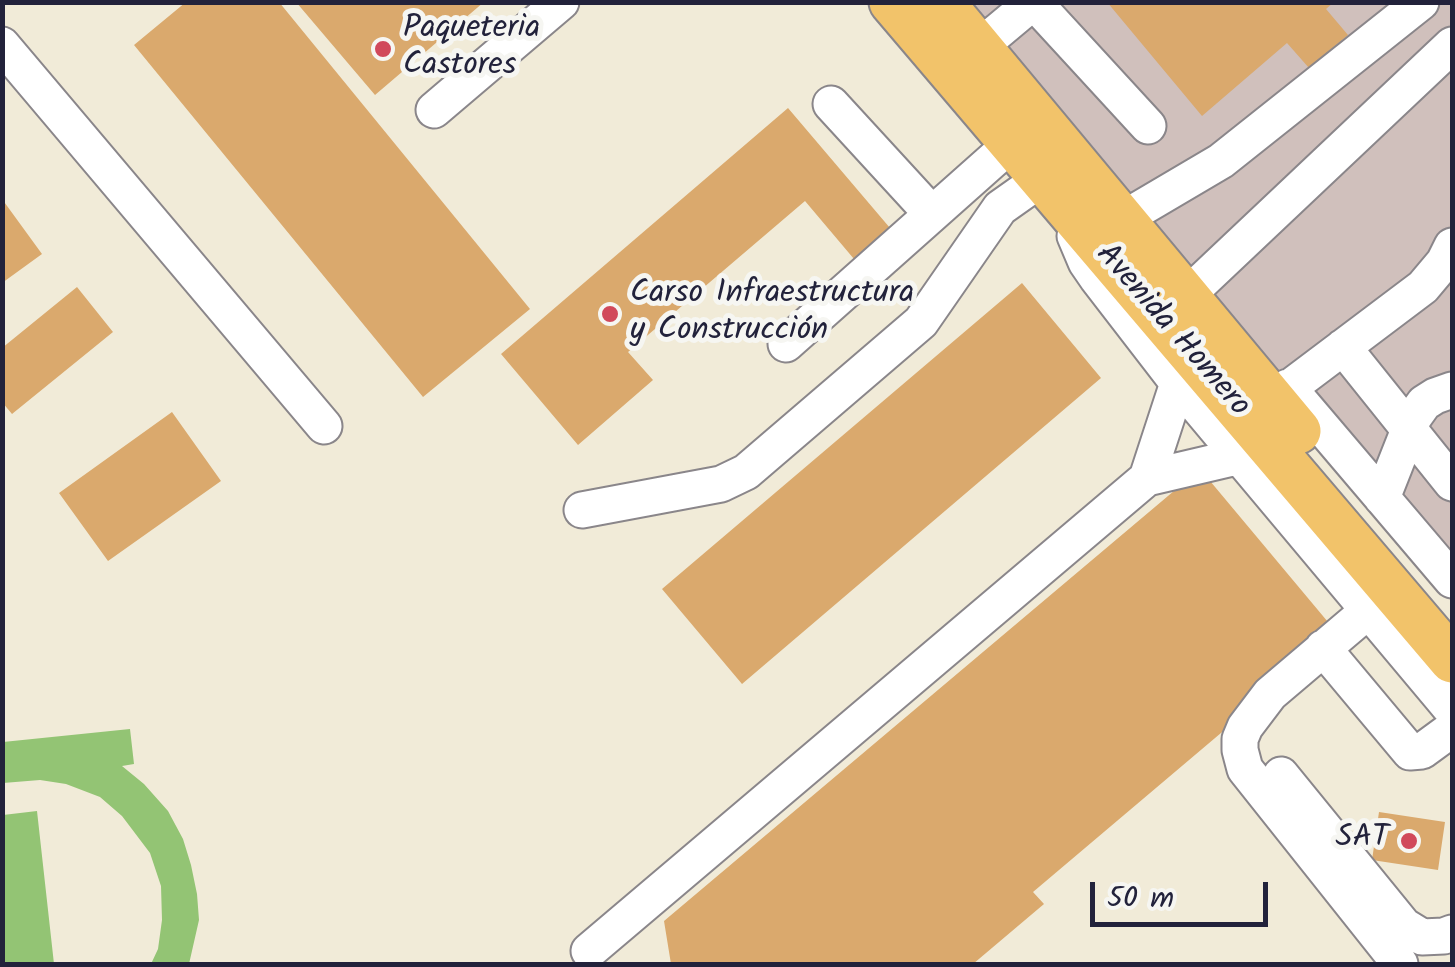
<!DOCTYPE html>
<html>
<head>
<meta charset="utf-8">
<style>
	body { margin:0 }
	#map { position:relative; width:1455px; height:967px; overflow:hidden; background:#f1ebd8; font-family:Kalam,sans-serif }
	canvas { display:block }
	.frame { position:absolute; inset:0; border:5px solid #22223b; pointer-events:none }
	.scale { position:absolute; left:1090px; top:882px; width:178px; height:45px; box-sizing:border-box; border:5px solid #22223b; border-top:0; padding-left:12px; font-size:30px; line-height:35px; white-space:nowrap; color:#22223b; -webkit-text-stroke:8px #f6f6f2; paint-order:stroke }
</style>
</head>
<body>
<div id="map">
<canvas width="1455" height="967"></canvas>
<div class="frame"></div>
<div class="scale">50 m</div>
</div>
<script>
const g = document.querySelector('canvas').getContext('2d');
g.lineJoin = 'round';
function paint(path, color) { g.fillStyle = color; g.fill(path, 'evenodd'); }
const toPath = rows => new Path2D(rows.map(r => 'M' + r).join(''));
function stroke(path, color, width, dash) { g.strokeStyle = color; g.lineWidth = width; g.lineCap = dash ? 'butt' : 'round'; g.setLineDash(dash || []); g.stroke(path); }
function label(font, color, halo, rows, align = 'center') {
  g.font = font + ' Kalam,sans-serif'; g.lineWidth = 10; g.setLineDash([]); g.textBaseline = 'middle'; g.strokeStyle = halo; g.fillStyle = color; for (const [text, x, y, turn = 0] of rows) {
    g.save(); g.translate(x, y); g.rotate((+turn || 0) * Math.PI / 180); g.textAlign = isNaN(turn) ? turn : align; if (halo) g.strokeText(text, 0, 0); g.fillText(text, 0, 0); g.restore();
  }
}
const industrial = toPath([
	[954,3,1452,3,1452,589]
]);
const green = toPath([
	[130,729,134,764,122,766,144,784,168,811,183,839,191,865,197,894,199,920,189,964,151,964,158,949,162,920,161,886,150,853,122,816,100,797,66,784,40,780,3,783,3,742],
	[37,811,54,964,3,964,3,815]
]);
const building = toPath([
	[186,2,279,2,530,309,423,397,134,45],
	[296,2,484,2,375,95],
	[1107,2,1334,2,1326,9,1348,35,1309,68,1287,43,1202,116],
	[788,108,890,228,854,259,805,201,628,352,653,380,578,445,501,354],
	[2,199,42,254,2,283],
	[1022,283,1101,378,742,684,662,589],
	[77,287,113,332,12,414,2,402,2,348],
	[172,412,221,481,108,561,59,493],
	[1200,469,1338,634,1033,892,1044,904,973,964,671,964,664,921],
	[1379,812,1445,822,1438,870,1372,860]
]);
const minor = toPath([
	[1034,2,1148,126],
	[2,45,324,426],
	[978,48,1033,2],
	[831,104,932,214],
	[434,110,561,2],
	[1126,217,1221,161,1421,2],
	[1075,236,1086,262,1097,278,1178,383,1452,710],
	[1200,283,1452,45],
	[786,344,1011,144],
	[1343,347,1452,483],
	[1288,387,1452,580],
	[1289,388,1423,287,1444,262,1452,246],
	[1147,478,1178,383],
	[1382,498,1414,417,1424,403,1435,396,1452,390],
	[582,510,721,484,746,472,921,322,1000,208,1041,179],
	[1369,610,1270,694,1245,727,1240,739,1240,750,1245,769,1400,964],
	[1323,648,1410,752,1422,751,1452,729],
	[1281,775,1404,926,1422,937,1444,936,1452,933],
	[589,951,1147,478,1241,456]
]);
const major = toPath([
	[892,2,1452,660],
	[941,2,1298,431]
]);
const markers = [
	[383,49,10,"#d1495b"],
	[610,314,10,"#d1495b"],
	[1409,841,10,"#d1495b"]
];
const poiNames = [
	["Paqueteria",403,31],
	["Castores",403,68],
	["Carso Infraestructura",630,296],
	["y Construcción",630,333],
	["SAT",1389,841,"right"]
];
const streetNames = [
	["Avenida Homero",1171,332,49]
];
paint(industrial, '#d0c0bc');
paint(green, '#93c474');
paint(building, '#daa96d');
stroke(minor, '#8a868a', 39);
stroke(major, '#8a868a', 49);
stroke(minor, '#fff', 35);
stroke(major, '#f2c36a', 45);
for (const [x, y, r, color] of markers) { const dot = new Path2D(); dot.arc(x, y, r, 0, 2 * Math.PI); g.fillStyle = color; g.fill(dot); stroke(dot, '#f6f6f2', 4); }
label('32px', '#22223b', '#f6f6f2', poiNames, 'left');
label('32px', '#22223b', '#f6f6f2', streetNames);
</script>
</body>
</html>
